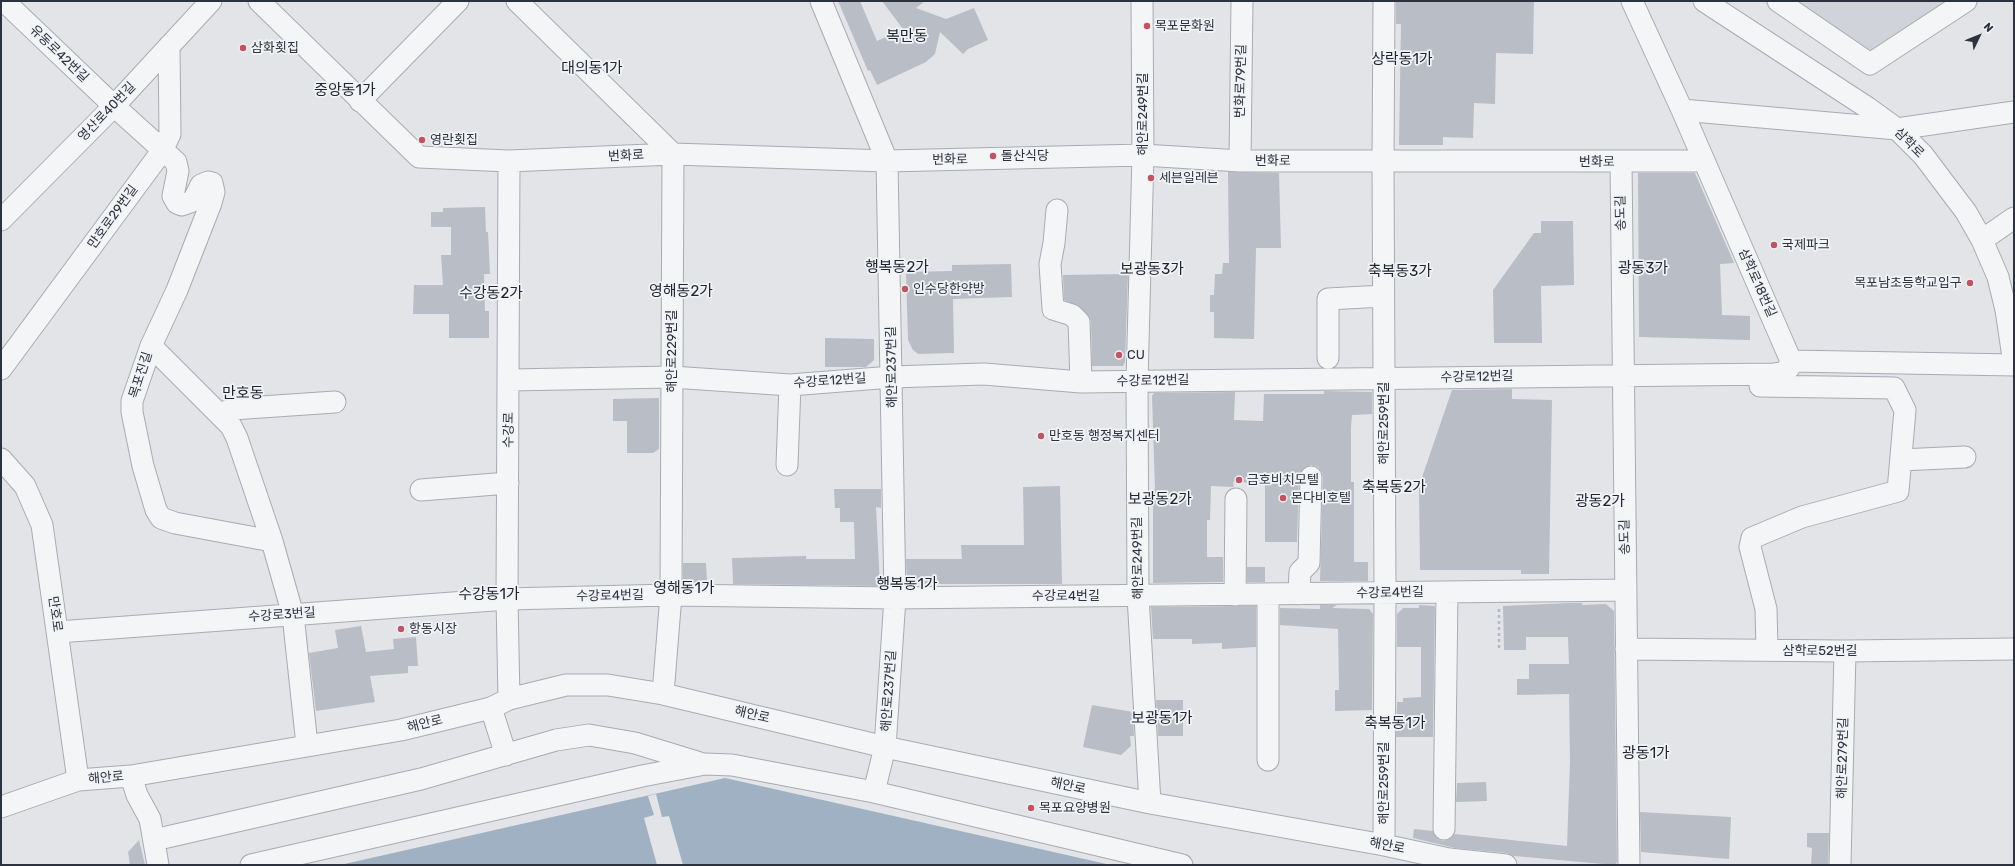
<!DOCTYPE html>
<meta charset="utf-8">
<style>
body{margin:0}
#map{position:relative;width:2015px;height:866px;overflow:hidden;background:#e2e4e8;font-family:Rubik,sans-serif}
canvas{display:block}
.frame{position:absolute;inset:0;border:2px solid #2c323e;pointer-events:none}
.north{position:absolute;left:1959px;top:16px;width:40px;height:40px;-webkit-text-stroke:3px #f1f3f6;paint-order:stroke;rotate:47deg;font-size:11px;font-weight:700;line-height:16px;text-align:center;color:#2c323e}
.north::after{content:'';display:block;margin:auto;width:14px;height:18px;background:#2c323e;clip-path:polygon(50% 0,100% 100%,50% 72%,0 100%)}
</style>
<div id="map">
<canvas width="2015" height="866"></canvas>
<div class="frame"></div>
<div class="north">N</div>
</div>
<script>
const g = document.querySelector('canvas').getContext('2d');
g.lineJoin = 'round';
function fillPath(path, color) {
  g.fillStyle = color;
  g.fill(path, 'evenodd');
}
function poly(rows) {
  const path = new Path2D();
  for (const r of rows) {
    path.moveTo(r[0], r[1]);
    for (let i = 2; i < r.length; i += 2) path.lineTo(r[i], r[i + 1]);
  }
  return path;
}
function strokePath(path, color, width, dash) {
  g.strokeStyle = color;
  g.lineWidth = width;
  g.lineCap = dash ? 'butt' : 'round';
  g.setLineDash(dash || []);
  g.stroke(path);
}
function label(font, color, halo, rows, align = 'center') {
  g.font = font + ' Rubik,"Noto Sans KR",sans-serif';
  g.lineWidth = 3.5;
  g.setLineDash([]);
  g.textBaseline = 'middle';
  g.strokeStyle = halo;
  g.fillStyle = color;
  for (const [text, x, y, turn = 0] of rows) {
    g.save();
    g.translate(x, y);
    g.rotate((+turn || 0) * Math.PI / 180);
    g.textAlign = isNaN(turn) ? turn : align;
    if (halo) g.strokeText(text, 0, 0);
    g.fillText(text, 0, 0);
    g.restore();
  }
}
fillPath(poly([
 [1763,1,1981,1,1871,73]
]), '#d0d3da');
fillPath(poly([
 [725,778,734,780,1111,865,340,865]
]), '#a1b1c4');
fillPath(poly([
 [656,794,662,817,669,816,683,865,657,865,644,818,654,815,648,796]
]), '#e2e4e8');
fillPath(poly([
 [838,1,860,1,877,41,903,29,882,1,925,1,916,8,946,19,974,8,988,40,968,49,963,54,940,32,935,54,926,62,877,85,870,70,868,71],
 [1396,1,1534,1,1533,54,1496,53,1495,104,1474,103,1473,138,1443,137,1443,145,1399,145,1401,24,1396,24],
 [1228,172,1279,173,1281,248,1256,248,1254,339,1214,338,1214,312,1210,312,1210,295,1214,295,1215,274,1222,274,1223,263,1229,263],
 [1638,173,1695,173,1734,263,1720,264,1722,315,1750,316,1750,340,1639,337],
 [485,207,486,232,488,232,490,274,484,274,485,311,489,311,489,338,449,338,449,314,413,314,414,285,443,285,441,255,451,255,451,227,431,227,431,212,443,212,443,208],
 [1541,221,1573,221,1574,285,1541,286,1542,343,1494,343,1493,290,1534,233,1541,233],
 [1011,264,1012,297,953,299,954,353,918,354,913,350,908,340,906,272,952,271,952,265],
 [1128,274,1125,362,1123,366,1092,366,1091,321,1087,314,1080,307,1064,300,1063,275],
 [825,338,874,339,874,360,866,367,825,367],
 [1512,389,1512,399,1552,400,1549,574,1521,574,1521,570,1420,570,1419,486,1452,390],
 [1324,391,1372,392,1372,414,1352,415,1351,427,1351,482,1354,482,1354,562,1368,562,1368,581,1320,581,1323,477,1322,472,1318,467,1311,465,1305,467,1299,476,1297,542,1265,542,1265,483,1233,482,1234,487,1211,486,1210,520,1207,520,1207,557,1223,557,1223,582,1153,583,1153,489,1155,489,1152,396,1154,393,1235,392,1234,420,1263,421,1264,394,1324,394],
 [659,398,659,449,653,453,627,453,627,421,613,421,613,399],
 [1060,486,1062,584,907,584,906,559,962,559,961,545,1024,545,1023,487],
 [834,489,881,489,881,508,876,507,880,586,733,584,732,558,806,556,806,559,855,559,854,522,840,522,840,508,835,508],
 [683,563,706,563,707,583,686,583,683,581],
 [1247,567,1265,567,1265,582,1247,582],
 [1569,603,1582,603,1582,605,1606,604,1614,611,1617,862,1615,865,1514,856,1507,853,1455,848,1413,838,1414,829,1433,831,1438,839,1443,841,1450,839,1455,834,1567,846,1570,762,1569,694,1517,695,1517,679,1529,679,1529,664,1569,664,1568,637,1526,637,1526,650,1504,650,1503,606],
 [1320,605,1337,605,1332,608,1369,609,1373,614,1372,710,1335,711,1335,690,1339,690,1338,629,1280,625,1280,608,1320,609],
 [1419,605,1435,606,1433,737,1396,737,1397,702,1403,702,1403,698,1421,697,1421,647,1397,647,1397,614,1403,608,1419,608],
 [1240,606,1256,606,1256,647,1222,649,1222,643,1192,644,1192,639,1153,639,1151,607],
 [361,626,366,652,394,649,393,639,416,637,418,666,408,666,408,673,370,676,375,702,316,711,309,653,338,648,335,630],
 [1156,700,1183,700,1183,736,1158,736],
 [1092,705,1133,712,1134,736,1130,736,1131,746,1121,755,1083,747],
 [1486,782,1487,801,1456,802,1457,783],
 [1640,812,1731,817,1729,859,1641,852],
 [1807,833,1829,833,1828,865,1811,865,1812,848,1807,847],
 [139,840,145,865,130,865,128,852]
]), '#b9bdc5');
const minor = poly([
 [4,1,114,106,176,162,178,171,173,196,177,203,182,205,193,201,201,185,208,182,212,183,214,192,211,203,177,290,151,346,132,401,132,412,143,466,156,510,161,518,175,523,272,541,293,615,307,745],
 [259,1,419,157,509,161,673,154,887,161,1143,155,1240,161,1704,161],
 [517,1,673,154,671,595,663,694],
 [821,1,887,161,895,598,885,747,874,792],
 [1142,1,1143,155,1137,381,1138,596,1150,803],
 [1632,1,1682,110,1791,361],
 [1704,1,1868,108,1897,129,1923,155,1966,212,1982,240,1998,277,2006,310,2014,364],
 [1778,1,1870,64,1966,1],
 [360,101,458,1],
 [1682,110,1897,129,2014,112],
 [1240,161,1242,1],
 [1621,162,1629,865],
 [1057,210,1054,243,1050,264,1053,309,1072,315,1079,322,1081,382],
 [1,220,114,106,211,1],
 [1982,240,2014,218],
 [151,346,231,426,237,438,272,541],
 [1328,358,1328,299,1383,296],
 [1791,361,2014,365],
 [1,369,162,151,170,134,169,46],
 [510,380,672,377,790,385,892,377,984,374,1081,382,1774,374,1782,373,1789,368,1791,361],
 [1760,386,1894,388,1905,410,1898,491,1802,517,1752,538,1750,547,1766,609,1767,650],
 [220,414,232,409,335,402],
 [1,459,25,486,42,525,78,780],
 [1901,460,1965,457],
 [787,465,790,385],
 [421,490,508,483],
 [1299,594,1300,572,1309,563,1311,477],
 [1235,595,1236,499],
 [58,632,507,599,671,595,895,598,1625,590],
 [1626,649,1845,651,2014,649],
 [509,699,507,599,509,161],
 [491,708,506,755],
 [1268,760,1268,594],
 [131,776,137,795,150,819,158,865],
 [1,807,78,780,131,776,401,730,491,708,509,699,566,685,608,685,663,694,885,747,1150,803,1384,845,1449,859,1506,865],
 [1444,829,1447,592],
 [154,840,421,779,556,740,589,735,635,743,700,763],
 [1384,845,1385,593,1383,162,1384,1],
 [251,865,642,776,705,764,732,765,874,792,1182,865],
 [1840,865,1845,651]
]);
strokePath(minor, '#a8abb2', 23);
strokePath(poly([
 [1499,648,1499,609]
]), '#b8bac0', 2.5, [3, 3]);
strokePath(minor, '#f4f5f7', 21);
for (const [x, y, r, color] of [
 [1147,26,4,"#bf5563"],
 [243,48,4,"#bf5563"],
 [422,140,4,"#bf5563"],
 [993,156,4,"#bf5563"],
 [1151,178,4,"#bf5563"],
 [1774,245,4,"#bf5563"],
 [1970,283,4,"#bf5563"],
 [905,289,4,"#bf5563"],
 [1119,355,4,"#bf5563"],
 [1041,436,4,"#bf5563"],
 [1239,480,4,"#bf5563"],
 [1283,498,4,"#bf5563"],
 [401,629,4,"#bf5563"],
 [1031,808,4,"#bf5563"]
]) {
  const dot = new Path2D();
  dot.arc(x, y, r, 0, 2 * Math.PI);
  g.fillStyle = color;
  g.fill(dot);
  strokePath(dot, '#f1f3f6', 1.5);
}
label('13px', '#2c323e', '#f1f3f6', [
 ["목포문화원",1155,26],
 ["삼화횟집",251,48],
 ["영란횟집",430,140],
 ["돌산식당",1001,156],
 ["세븐일레븐",1159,178],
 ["국제파크",1782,245],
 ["목포남초등학교입구",1962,283,"right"],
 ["인수당한약방",913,289],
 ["CU",1127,355],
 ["만호동 행정복지센터",1049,436],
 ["금호비치모텔",1247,480],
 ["몬다비호텔",1291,498],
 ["항동시장",409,629],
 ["목포요양병원",1039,808]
], 'left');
label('13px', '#2c323e', '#f1f3f6', [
 ["유동로42번길",59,54,44],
 ["번화로79번길",1241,81,-89],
 ["영산로40번길",107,112,-46],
 ["해안로249번길",1143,114,-90],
 ["삼학로",1909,143,45],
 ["번화로",626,156,-3],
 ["번화로",950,160,-1],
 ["번화로",1273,161],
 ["번화로",1597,162],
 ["송도길",1621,213,-91],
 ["만호로29번길",113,217,-54],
 ["삼학로18번길",1757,283,66],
 ["해안로229번길",672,351,-90],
 ["해안로237번길",892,367,-91],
 ["목포진길",141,375,-72],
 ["수강로12번길",1477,377,-1],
 ["수강로12번길",830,381,-4],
 ["수강로12번길",1153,381,-1],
 ["해안로259번길",1384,423,-90],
 ["수강로",509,430,-89],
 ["송도길",1625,537,-91],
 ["해안로249번길",1138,558,-91],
 ["수강로4번길",1390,593,-1],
 ["수강로4번길",610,596,-1],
 ["수강로4번길",1066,596],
 ["만호로",55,614,82],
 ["수강로3번길",282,615,-4],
 ["삼학로52번길",1820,651],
 ["해안로237번길",889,691,-86],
 ["해안로",752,715,13],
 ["해안로",425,724,-14],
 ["해안로279번길",1843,758,-89],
 ["해안로",106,778,-5],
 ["해안로259번길",1384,783,-90],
 ["해안로",1068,786,12],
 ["해안로",1387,846,11]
]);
label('15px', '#1e232f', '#f1f3f6', [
 ["복만동",907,37],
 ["상락동1가",1402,60],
 ["대의동1가",592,69],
 ["중앙동1가",345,91],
 ["행복동2가",897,268],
 ["광동3가",1643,269],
 ["보광동3가",1152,270],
 ["축복동3가",1400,272],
 ["영해동2가",681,292],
 ["수강동2가",491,294],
 ["만호동",243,394],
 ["축복동2가",1394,488],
 ["보광동2가",1160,500],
 ["광동2가",1600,502],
 ["행복동1가",907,585],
 ["영해동1가",684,589],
 ["수강동1가",489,595],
 ["보광동1가",1162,719],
 ["축복동1가",1395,724],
 ["광동1가",1646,754]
]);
</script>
